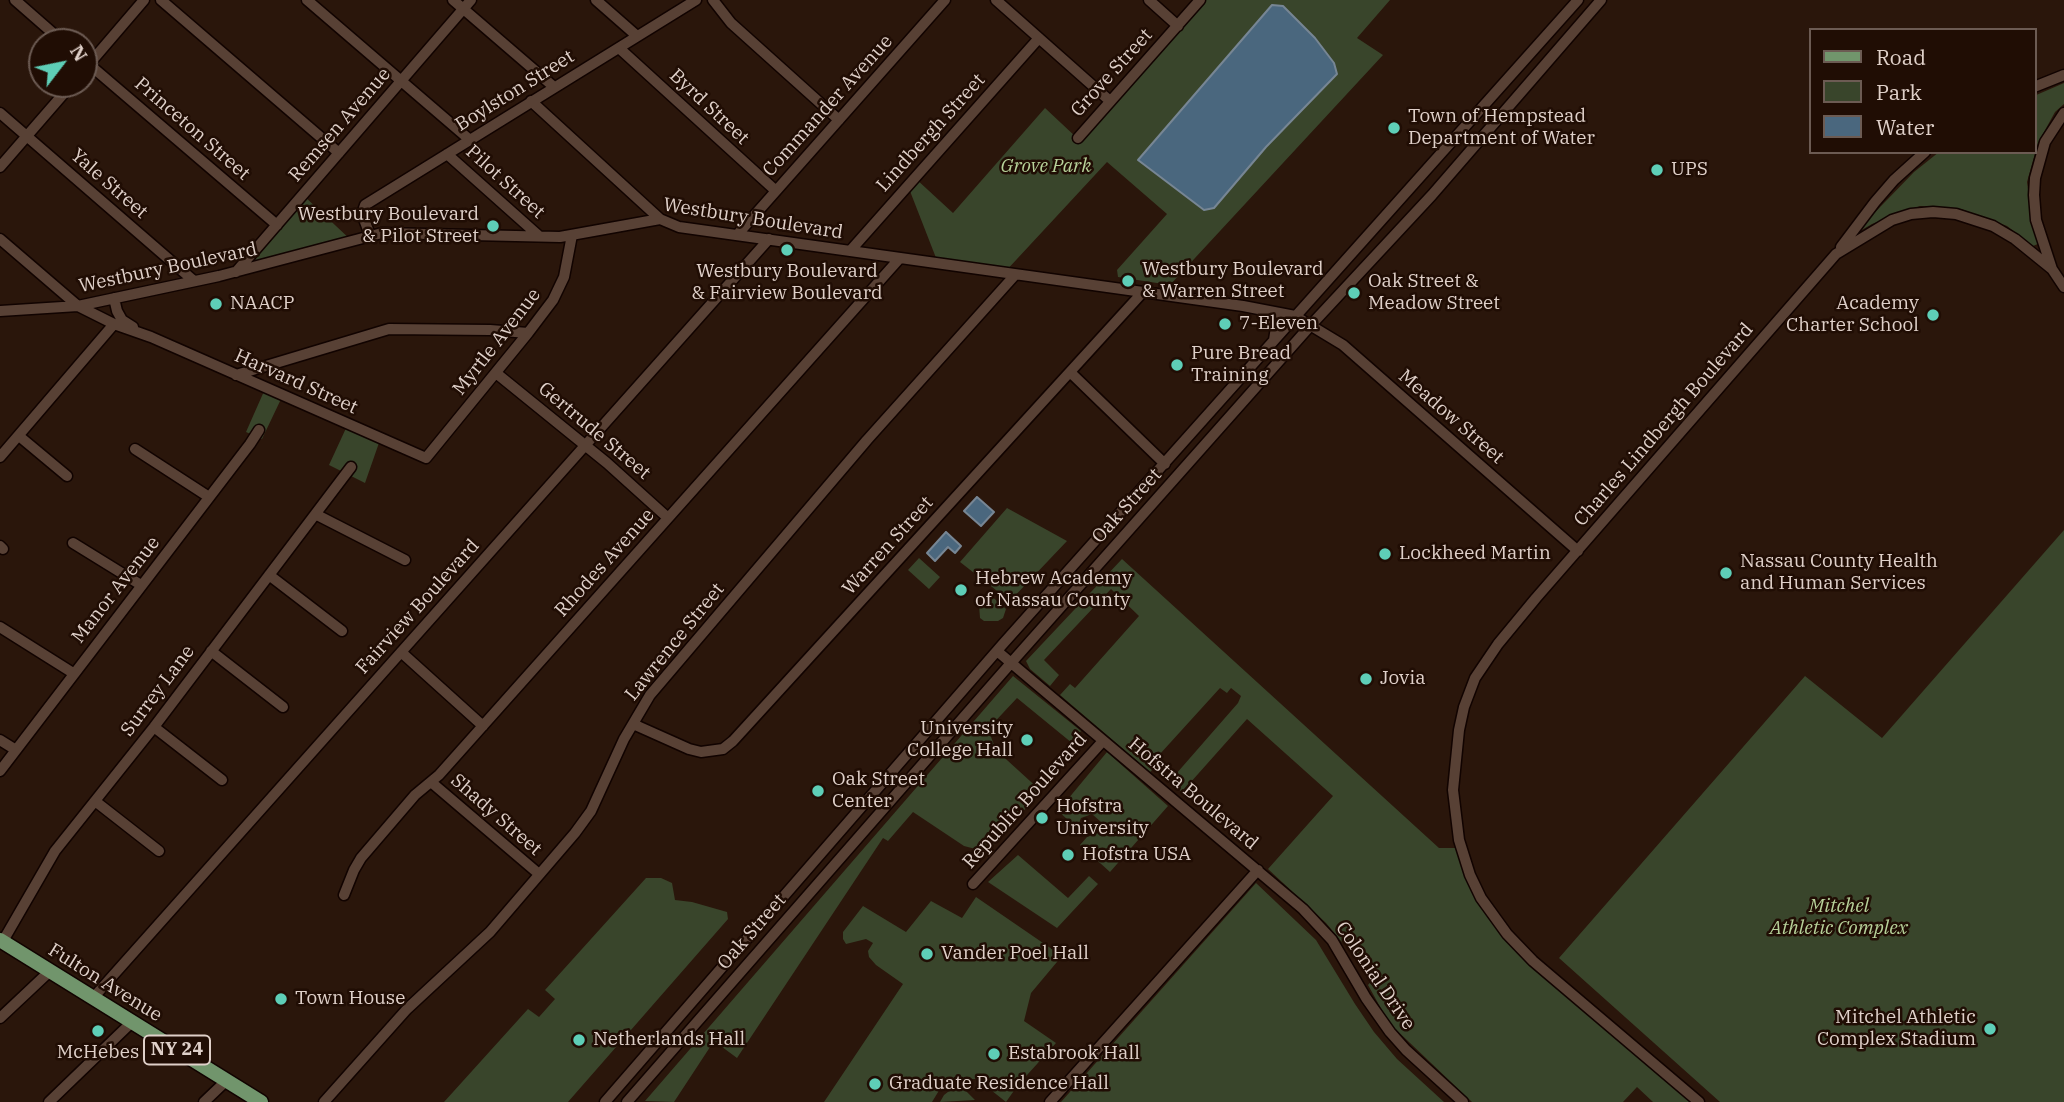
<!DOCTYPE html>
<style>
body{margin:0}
#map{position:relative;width:2064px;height:1102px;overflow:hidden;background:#2a160b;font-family:"IBM Plex Serif",serif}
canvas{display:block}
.legend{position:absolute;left:1809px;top:28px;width:228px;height:126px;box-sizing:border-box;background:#200d04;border:2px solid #6c5b53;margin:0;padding:9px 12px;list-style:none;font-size:21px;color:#dfd0c9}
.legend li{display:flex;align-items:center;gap:14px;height:35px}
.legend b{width:35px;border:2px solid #6c5b53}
.north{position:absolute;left:28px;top:28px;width:70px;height:70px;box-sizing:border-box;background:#200d04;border:2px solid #6c5b53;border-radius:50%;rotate:58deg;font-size:19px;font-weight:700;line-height:28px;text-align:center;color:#dfd0c9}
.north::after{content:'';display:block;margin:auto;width:24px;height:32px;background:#5eceb7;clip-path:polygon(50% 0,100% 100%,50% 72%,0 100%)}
</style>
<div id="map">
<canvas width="2064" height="1102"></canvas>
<ul class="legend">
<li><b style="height:9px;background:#71956c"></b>Road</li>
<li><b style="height:19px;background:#39452b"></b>Park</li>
<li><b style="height:19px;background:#4a677e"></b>Water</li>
</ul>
<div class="north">N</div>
</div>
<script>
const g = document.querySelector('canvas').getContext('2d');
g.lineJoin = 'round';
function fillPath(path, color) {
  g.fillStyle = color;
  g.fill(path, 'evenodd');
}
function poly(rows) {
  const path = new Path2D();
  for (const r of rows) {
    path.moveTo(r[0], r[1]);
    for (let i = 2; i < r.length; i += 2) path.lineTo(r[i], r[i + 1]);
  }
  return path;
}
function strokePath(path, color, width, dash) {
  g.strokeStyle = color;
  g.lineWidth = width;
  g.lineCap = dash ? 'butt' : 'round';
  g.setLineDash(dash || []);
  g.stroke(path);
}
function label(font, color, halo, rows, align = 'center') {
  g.font = font + ' "IBM Plex Serif",serif';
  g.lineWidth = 5;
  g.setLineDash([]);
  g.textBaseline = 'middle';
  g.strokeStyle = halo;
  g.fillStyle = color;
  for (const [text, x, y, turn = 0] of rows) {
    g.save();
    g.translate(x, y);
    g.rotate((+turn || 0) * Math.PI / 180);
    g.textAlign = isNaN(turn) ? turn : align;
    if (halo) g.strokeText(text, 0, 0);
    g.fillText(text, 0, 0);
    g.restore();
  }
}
fillPath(poly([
 [1200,0,1390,0,1357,38,1383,55,1170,285,1118,277,1117,270,1167,214,1107,162,1004,273,938,263,908,186,915,178,953,213,1045,108,1077,138],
 [2064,83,2064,104,2055,112,2038,143,2027,182,2033,226,2040,243,2033,246,2007,226,1961,209,1920,206,1872,224,1853,235,1914,172,1939,152,2034,152,2034,96],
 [303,195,352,241,236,272],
 [265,389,282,397,262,439,246,432],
 [347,426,380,440,365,483,329,465],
 [1007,508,1067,541,1010,601,960,562],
 [2064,530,2064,1102,1720,1102,1559,958,1805,676,1882,738],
 [919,558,940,577,929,589,908,570],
 [1122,559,1439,848,1462,848,1470,875,1507,934,1699,1102,1653,1102,1637,1087,1623,1102,1472,1102,1389,1023,1368,985,1377,974,1340,940,1326,923,1268,869,1333,796,1247,719,1182,792,1169,782,1238,703,1241,696,1231,688,1227,693,1220,688,1160,754,1163,759,1150,772,1060,695,1070,684,1075,688,1139,616,1111,589,1044,660,1059,675,1050,686,1030,669,1026,661],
 [988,593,1006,609,1003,618,998,621,984,621,980,618,979,605],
 [1013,676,1081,731,1072,743,1017,698,988,729,996,750,1041,791,987,852,964,846,913,812,888,841,883,838,737,1058,714,1041,674,1102,645,1101],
 [1107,752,1168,806,1110,872,1080,845,1087,837,1098,833,1101,822,1092,814,1081,818,1077,828,1058,811],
 [1018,855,1068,898,1089,876,1098,884,1057,928,988,882],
 [646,878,661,878,672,883,675,900,692,902,727,912,728,919,568,1102,444,1102,528,1009,539,1017,555,999,545,990],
 [1256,883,1316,940,1355,1004,1374,1032,1397,1059,1444,1102,1061,1102],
 [976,897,1062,956,1031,993,1024,1021,1056,1043,1018,1085,1006,1102,977,1079,954,1079,943,1084,932,1102,824,1102,903,984,876,965,869,957,868,951,873,943,866,939,846,944,843,939,843,932,863,906,906,932,931,901,962,918],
 [953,1088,964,1089,975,1100,940,1102,944,1095]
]), '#39452b');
const water = poly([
 [1272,5,1283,6,1315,38,1334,63,1337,74,1266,147,1214,208,1204,210,1138,160,1272,5],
 [977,497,994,512,981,526,964,511,977,497],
 [946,532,961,546,955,553,948,547,935,561,927,553,946,532]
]);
fillPath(water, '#4a677e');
strokePath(water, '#778694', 2);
const minor = poly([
 [15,0,63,42],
 [161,0,339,153],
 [307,0,470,140],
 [453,0,554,87],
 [596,0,637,36],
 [713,0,731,23,839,120],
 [996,0,1110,101],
 [1149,0,1178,26],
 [619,48,776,191],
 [84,60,277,225],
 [84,70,144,0],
 [2034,87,2064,75],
 [531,101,660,219],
 [0,113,194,281],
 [1078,138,1200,0],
 [447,154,539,236],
 [0,167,72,84],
 [370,235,362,214,365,205,696,0],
 [737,235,945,0],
 [0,239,78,306,114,324,151,337,426,458,528,333,553,300,564,277,572,235],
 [1841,247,1875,202,1894,180,1925,152],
 [850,251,1039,38],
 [2052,269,2036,220,2034,195,2035,178,2045,142,2064,113],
 [236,272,471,0],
 [114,298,117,311,122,320,133,327],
 [1262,310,1276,327,1274,340],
 [0,311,78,306,219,276,382,233,560,237,660,219,679,227,1243,306,1295,316,1343,345,1578,551],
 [496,373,607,463,668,518],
 [1071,373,1165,464],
 [236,375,389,329,490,330,528,333],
 [19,436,67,476],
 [135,449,209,497],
 [0,457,114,324],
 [317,515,405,560],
 [73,543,141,585],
 [0,546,3,549],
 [269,575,342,631],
 [0,627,73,673],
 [211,651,283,707],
 [997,651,1303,909,1332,940,1366,998,1390,1032,1406,1050,1463,1102],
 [401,652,483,726],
 [633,724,689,749,701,752,723,749,733,741,1142,293],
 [154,727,222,780],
 [0,740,16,750],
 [0,771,250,444,259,430],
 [431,782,539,874],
 [95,801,159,851],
 [973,884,1103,741],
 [344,895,354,870,361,858,415,795,439,775,900,258],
 [3,941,55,851,154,727,351,467],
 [93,998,769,239],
 [0,1018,50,971],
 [49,1102,132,1022],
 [204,1102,226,1081],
 [324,1102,407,1009,490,932,575,833,591,811,624,739,650,695,867,440,1015,275],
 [605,1102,1002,645,1578,0],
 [627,1102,1011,663,1311,325,1432,195,1601,0],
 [1050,1102,1258,870],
 [1699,1102,1533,961,1507,934,1481,898,1470,875,1459,840,1453,790,1459,730,1464,707,1475,678,1498,644,1536,598,1836,254,1892,220,1911,214,1933,212,1956,214,1993,226,2015,239,2052,269,2064,287]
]);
const major = poly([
 [0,940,261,1102]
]);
strokePath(minor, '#110300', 13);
strokePath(major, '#110300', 17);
strokePath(minor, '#584135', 10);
strokePath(major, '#71956c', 14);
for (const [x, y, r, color] of [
 [1394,128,7,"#5eceb7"],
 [1657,170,7,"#5eceb7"],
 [493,226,7,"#5eceb7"],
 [787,250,7,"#5eceb7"],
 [1128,281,7,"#5eceb7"],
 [1354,293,7,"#5eceb7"],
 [216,304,7,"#5eceb7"],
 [1933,315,7,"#5eceb7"],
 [1225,324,7,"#5eceb7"],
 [1177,365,7,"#5eceb7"],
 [1385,554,7,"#5eceb7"],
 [1726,573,7,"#5eceb7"],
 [961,590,7,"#5eceb7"],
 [1366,679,7,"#5eceb7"],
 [1027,740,7,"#5eceb7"],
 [818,791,7,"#5eceb7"],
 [1042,818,7,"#5eceb7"],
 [1068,855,7,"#5eceb7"],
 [927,954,7,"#5eceb7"],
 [281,999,7,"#5eceb7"],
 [1990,1029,7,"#5eceb7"],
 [98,1031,7,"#5eceb7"],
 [579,1040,7,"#5eceb7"],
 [994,1054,7,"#5eceb7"],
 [875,1084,7,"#5eceb7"]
]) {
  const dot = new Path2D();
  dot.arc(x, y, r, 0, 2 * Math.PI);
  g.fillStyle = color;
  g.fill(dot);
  strokePath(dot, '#200d04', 2.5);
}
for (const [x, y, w] of [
 [177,1050,66]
]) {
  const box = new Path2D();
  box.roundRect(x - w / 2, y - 14.5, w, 29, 5);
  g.fillStyle = '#200d04';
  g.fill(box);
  strokePath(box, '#dfd0c9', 2);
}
label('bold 18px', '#dfd0c9', null, [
 ["NY 24",177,1050]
]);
label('19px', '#dfd0c9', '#200d04', [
 ["Grove Street",1112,73,-48],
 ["Boylston Street",515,91,-32],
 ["Commander Avenue",828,106,-48],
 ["Byrd Street",709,107,43],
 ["Remsen Avenue",340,125,-49],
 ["Princeton Street",192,129,41],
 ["Lindbergh Street",931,133,-48],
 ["Pilot Street",505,182,42],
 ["Yale Street",109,184,41],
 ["Westbury Boulevard",753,219,9],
 ["Westbury Boulevard",168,268,-12],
 ["Myrtle Avenue",497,342,-52],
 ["Harvard Street",296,382,24],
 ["Meadow Street",1451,417,41],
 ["Charles Lindbergh Boulevard",1664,425,-49],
 ["Gertrude Street",594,431,40],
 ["Oak Street",1127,506,-48],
 ["Warren Street",888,546,-48],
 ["Rhodes Avenue",605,563,-48],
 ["Manor Avenue",116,590,-52],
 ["Fairview Boulevard",418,607,-48],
 ["Lawrence Street",675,642,-51],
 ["Surrey Lane",158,691,-53],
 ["Hofstra Boulevard",1193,794,40],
 ["Republic Boulevard",1025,801,-48],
 ["Shady Street",496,815,41],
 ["Oak Street",752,932,-49],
 ["Colonial Drive",1375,976,56],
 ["Fulton Avenue",105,983,32]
]);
label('19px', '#dfd0c9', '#200d04', [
 ["Town of Hempstead",1408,117],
 ["Department of Water",1408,139],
 ["UPS",1671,170],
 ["Westbury Boulevard",479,215,"right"],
 ["& Pilot Street",479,237,"right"],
 ["Westbury Boulevard",1142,270],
 ["& Warren Street",1142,292],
 ["Westbury Boulevard",787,272,"center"],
 ["& Fairview Boulevard",787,294,"center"],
 ["Oak Street &",1368,282],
 ["Meadow Street",1368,304],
 ["NAACP",230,304],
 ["Academy",1919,304,"right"],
 ["Charter School",1919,326,"right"],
 ["7-Eleven",1239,324],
 ["Pure Bread",1191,354],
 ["Training",1191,376],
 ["Lockheed Martin",1399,554],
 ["Nassau County Health",1740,562],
 ["and Human Services",1740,584],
 ["Hebrew Academy",975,579],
 ["of Nassau County",975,601],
 ["Jovia",1380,679],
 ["University",1013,729,"right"],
 ["College Hall",1013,751,"right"],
 ["Oak Street",832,780],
 ["Center",832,802],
 ["Hofstra",1056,807],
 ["University",1056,829],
 ["Hofstra USA",1082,855],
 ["Vander Poel Hall",941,954],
 ["Town House",295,999],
 ["Mitchel Athletic",1976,1018,"right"],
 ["Complex Stadium",1976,1040,"right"],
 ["Netherlands Hall",593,1040],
 ["McHebes",98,1053,"center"],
 ["Estabrook Hall",1008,1054],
 ["Graduate Residence Hall",889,1084]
], 'left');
label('italic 19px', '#b7d29a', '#200d04', [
 ["Grove Park",1046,167],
 ["Mitchel",1839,907],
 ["Athletic Complex",1839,929]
]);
</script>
